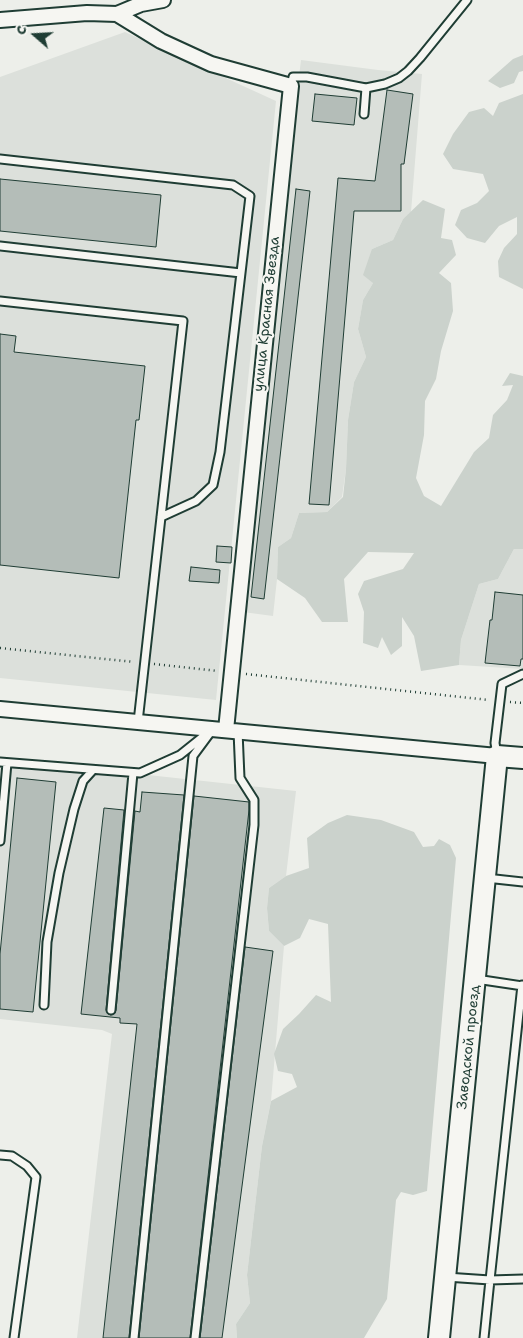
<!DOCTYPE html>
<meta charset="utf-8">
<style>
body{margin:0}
#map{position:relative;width:523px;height:1338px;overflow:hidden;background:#edefea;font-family:"Shantell Sans",sans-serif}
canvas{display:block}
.north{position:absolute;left:10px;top:10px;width:50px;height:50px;-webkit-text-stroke:4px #f6f6f2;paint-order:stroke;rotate:289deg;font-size:14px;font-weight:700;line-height:20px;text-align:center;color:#1f3d34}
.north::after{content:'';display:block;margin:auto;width:18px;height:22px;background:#1f3d34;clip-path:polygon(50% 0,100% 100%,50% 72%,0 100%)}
</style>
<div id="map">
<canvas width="523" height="1338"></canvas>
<div class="north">С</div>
</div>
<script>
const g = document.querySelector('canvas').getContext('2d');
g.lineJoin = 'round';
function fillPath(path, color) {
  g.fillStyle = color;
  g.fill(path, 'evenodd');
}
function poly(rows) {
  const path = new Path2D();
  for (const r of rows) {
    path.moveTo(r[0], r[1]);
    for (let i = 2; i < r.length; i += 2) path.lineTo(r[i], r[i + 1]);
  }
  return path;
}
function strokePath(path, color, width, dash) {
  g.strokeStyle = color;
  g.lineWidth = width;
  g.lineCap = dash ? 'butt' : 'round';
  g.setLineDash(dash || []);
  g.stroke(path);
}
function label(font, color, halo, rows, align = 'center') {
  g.font = font + ' "Shantell Sans",sans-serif';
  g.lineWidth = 4.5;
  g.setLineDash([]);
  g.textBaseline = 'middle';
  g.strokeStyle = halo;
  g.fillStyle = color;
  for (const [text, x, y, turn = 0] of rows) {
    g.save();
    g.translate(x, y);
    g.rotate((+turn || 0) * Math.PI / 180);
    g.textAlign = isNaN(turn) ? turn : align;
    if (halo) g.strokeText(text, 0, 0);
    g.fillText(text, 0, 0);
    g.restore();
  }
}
fillPath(poly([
 [125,32,276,101,216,700,0,678,0,77],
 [301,60,378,70,422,74,411,212,403,219,393,240,372,249,373,283,363,300,358,329,366,357,354,382,348,420,346,469,342,497,327,512,299,513,291,538,278,547,277,579,273,616,243,612,289,159],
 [514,549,523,549,523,669,459,665,461,640,479,584,498,579],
 [0,759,296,791,286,876,269,888,267,908,269,931,284,946,271,1101,262,1146,247,1275,250,1303,236,1324,237,1338,77,1338,112,1034,102,1030,0,1019]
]), '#dce0db');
fillPath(poly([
 [523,55,523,71,519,72,514,83,500,88,488,81,513,59],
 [523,94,523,289,499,277,498,261,504,248,517,234,517,217,499,226,485,243,467,238,455,225,461,210,477,203,489,191,483,174,453,169,443,154,453,134,469,112,484,108,493,116,499,103],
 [423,200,445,209,441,238,452,240,456,255,439,273,451,283,453,311,441,351,436,379,425,401,424,435,416,478,424,496,441,506,474,452,489,438,493,415,507,400,513,385,502,386,510,373,523,376,523,549,514,549,498,579,479,584,461,640,459,665,421,671,414,636,402,617,402,646,391,655,382,637,378,648,363,643,364,612,358,594,364,581,403,569,414,553,368,552,344,579,348,622,322,622,305,598,277,579,278,547,291,538,299,513,327,512,343,497,346,469,348,420,354,382,366,357,358,329,363,300,373,283,363,275,372,249,393,240,403,219],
 [347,815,381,820,414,832,423,847,434,846,439,839,450,845,456,858,427,1191,413,1195,401,1192,396,1200,387,1299,364,1338,237,1338,236,1324,250,1303,247,1275,262,1146,271,1101,297,1087,292,1074,278,1071,274,1054,283,1029,299,1014,316,995,331,1002,328,924,309,919,300,938,284,946,269,931,267,908,269,888,286,876,309,868,307,838,328,823]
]), '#cbd2cc');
const building = poly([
 [387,90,413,94,404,164,401,164,401,211,354,211,329,505,309,504,338,178,375,181,387,90],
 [315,94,357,98,354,125,312,121,315,94],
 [0,179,161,195,156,247,0,231,0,179],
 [296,189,310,191,264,599,251,597,296,189],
 [0,334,16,336,14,352,145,366,139,420,136,420,119,578,0,565,0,334],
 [217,546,232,547,231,563,216,562,217,546],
 [191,567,220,570,219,583,189,581,191,567],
 [495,592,523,595,523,659,521,659,520,666,485,663,490,620,492,620,495,592],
 [17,778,56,782,33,1012,0,1009,0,954,17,778],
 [142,792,184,795,129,1338,103,1338,137,1024,120,1023,120,1018,81,1014,104,808,124,810,106,1010,108,1014,111,1015,115,1013,116,1010,135,811,140,812,142,792],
 [194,796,249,802,249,810,190,1338,139,1338,194,796],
 [245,947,273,951,222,1338,200,1338,245,947]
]);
fillPath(building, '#b4bdb8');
strokePath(building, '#1f3d34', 1);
const lane = poly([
 [291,86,293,77,307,77,366,88,364,114],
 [366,88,385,84,399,78,408,71,420,58,467,0],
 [0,159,233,185,250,196,220,452,213,485,196,501,161,517],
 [0,246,241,273],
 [0,301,183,321,138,722],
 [497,755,495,743,502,684,523,674],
 [0,762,140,773,180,755,205,735],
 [0,841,7,763],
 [486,878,523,882],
 [476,979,523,986],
 [522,985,490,1280,523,1279],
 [44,1005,47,942,59,873,74,809,83,781,93,770],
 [111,1010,133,773],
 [0,1155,12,1156,27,1166,36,1177,14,1338],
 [446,1277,490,1280,484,1338],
 [134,1338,193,756,213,729],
 [195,1338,254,825,254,800,240,778,238,731]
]);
const street = poly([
 [117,14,141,4,163,0],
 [0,20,87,13,117,14,161,41,211,64,291,86,226,730],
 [0,709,497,756]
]);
const secondary = poly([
 [439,1338,497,756,523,758]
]);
strokePath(lane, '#1f3d34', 11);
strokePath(street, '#1f3d34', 18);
strokePath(secondary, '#1f3d34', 24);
strokePath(poly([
 [0,648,134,662],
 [154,664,218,671],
 [246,674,489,700],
 [510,702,523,703]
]), '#1f3d34', 2.5, [1, 4]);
strokePath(lane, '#f6f6f2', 7);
strokePath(street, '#f6f6f2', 14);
strokePath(secondary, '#f6f6f2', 20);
label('14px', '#1f3d34', '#f6f6f2', [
 ["улица Красная Звезда",267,314,-84],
 ["Заводской проезд",469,1047,-84]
]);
</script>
